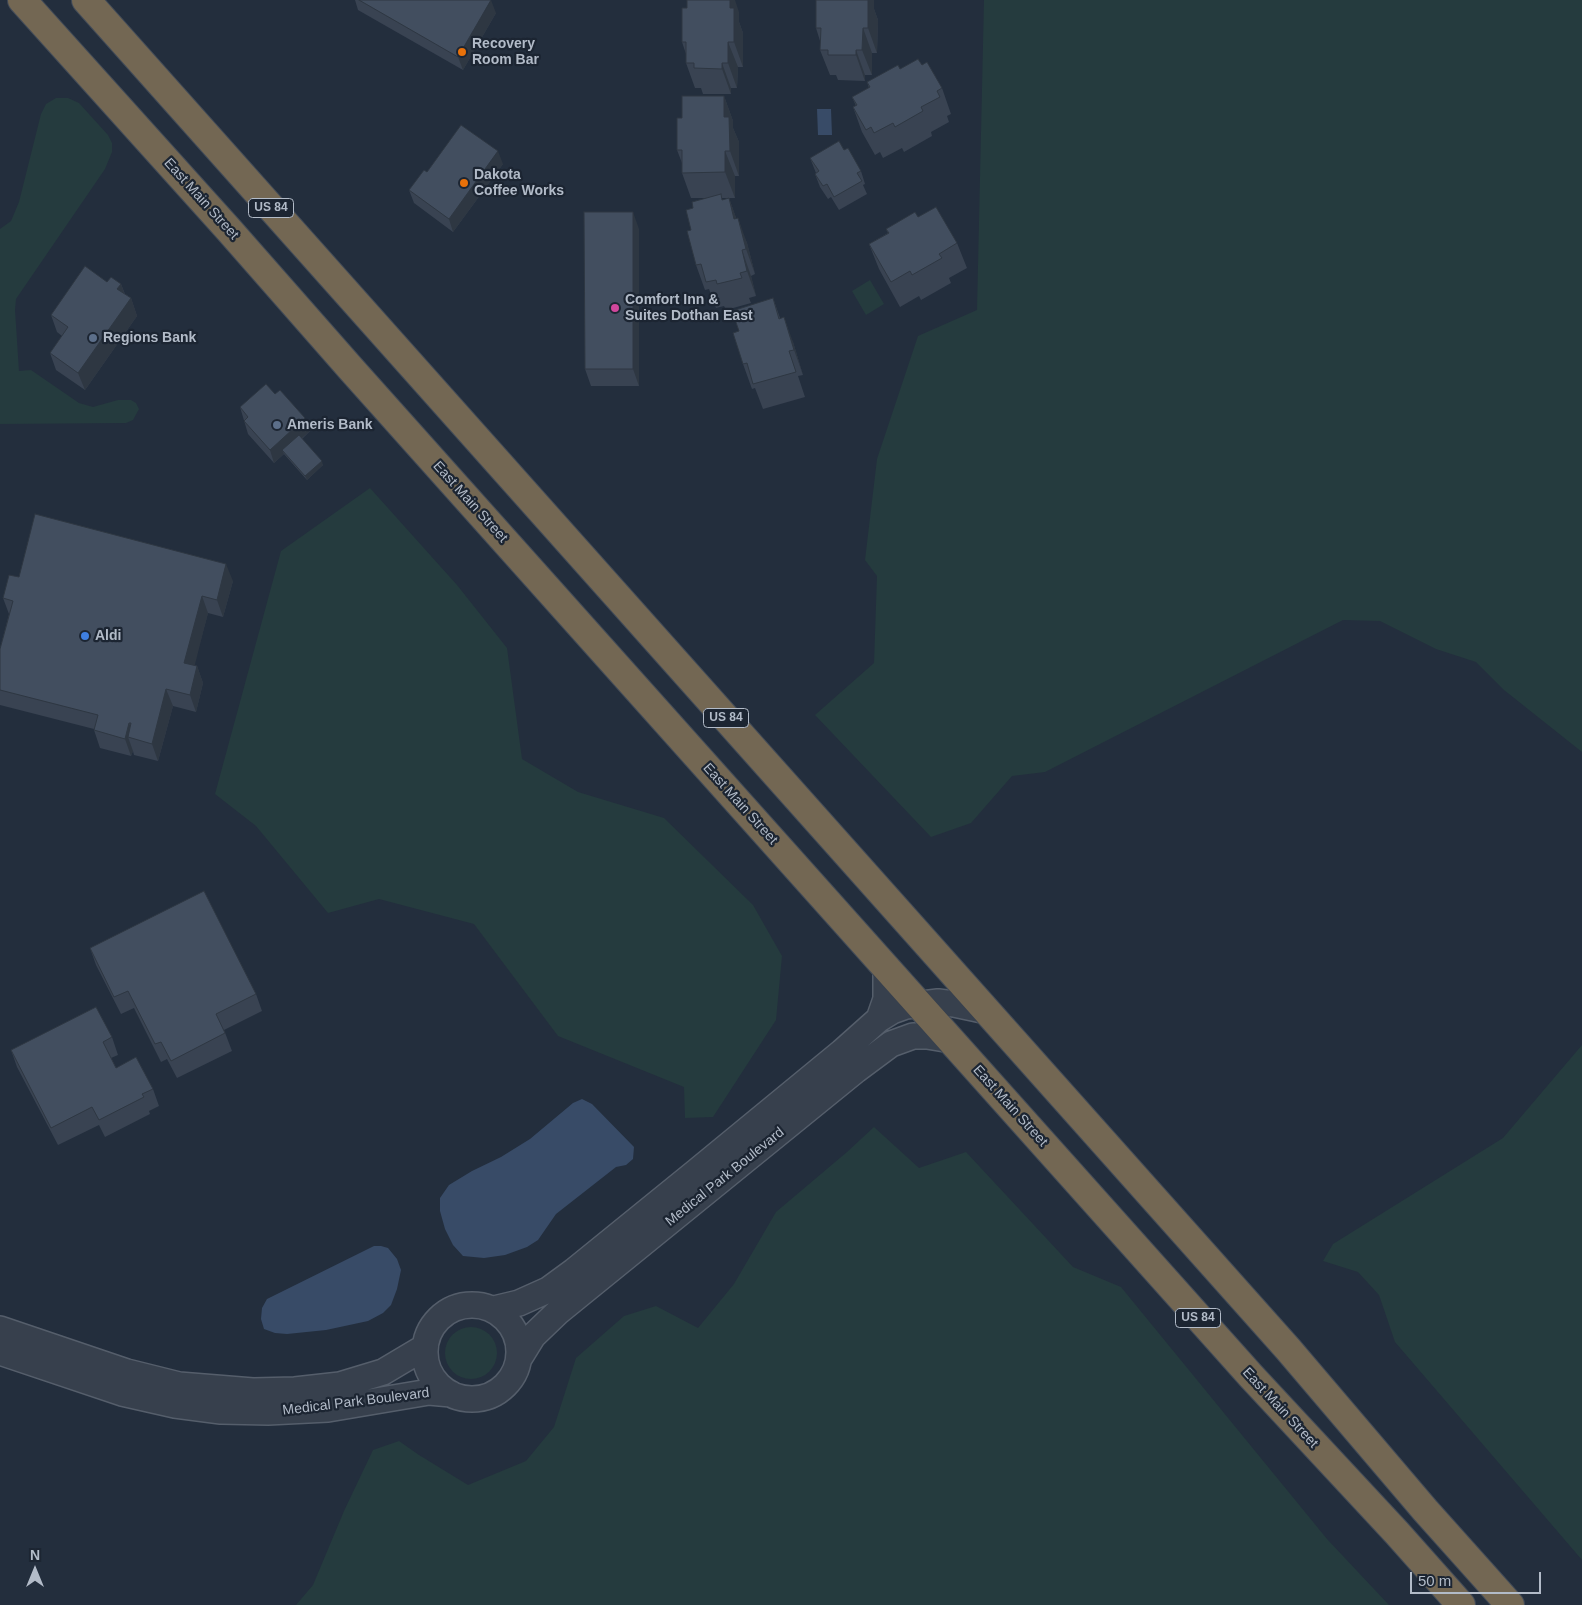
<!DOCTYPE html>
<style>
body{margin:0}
#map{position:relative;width:1582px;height:1605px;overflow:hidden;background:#232e3d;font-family:Helvetica,sans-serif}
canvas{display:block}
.north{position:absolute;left:10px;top:1545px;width:50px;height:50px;-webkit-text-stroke:4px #1c2532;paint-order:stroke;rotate:0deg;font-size:14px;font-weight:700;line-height:20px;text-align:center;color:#b2bbc8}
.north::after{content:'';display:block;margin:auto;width:18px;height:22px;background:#b2bbc8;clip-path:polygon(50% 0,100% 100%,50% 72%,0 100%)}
.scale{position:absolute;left:1410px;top:1572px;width:131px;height:22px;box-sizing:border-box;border:2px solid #b2bbc8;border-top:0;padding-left:6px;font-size:15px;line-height:18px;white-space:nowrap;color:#b2bbc8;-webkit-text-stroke:4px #1c2532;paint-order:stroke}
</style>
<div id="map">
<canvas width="1582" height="1605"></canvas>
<div class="north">N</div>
<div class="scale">50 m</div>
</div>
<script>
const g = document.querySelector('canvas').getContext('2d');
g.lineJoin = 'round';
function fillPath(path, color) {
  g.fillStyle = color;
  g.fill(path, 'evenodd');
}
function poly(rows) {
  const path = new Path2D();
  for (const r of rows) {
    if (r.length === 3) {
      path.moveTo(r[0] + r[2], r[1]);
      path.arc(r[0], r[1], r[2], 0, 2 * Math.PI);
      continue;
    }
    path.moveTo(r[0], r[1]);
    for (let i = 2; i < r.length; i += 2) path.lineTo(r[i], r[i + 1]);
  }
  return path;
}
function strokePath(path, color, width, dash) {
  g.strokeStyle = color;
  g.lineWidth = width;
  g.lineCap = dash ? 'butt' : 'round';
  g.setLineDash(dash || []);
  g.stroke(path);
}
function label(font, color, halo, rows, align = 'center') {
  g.font = font + ' Helvetica,sans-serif';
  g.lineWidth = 4.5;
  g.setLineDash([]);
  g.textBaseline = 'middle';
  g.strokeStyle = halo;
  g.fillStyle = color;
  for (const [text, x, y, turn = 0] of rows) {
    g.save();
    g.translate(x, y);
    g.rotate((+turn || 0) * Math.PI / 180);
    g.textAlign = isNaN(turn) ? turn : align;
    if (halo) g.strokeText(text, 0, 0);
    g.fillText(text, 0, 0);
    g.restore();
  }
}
fillPath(poly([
 [984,0,1582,0,1582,752,1504,690,1476,662,1436,649,1380,621,1343,620,1045,772,1012,776,971,823,931,837,815,715,874,663,877,576,865,560,877,459,918,336,977,310],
 [56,98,68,98,79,103,108,135,112,143,112,152,105,169,16,299,15,310,19,371,31,370,79,403,93,407,118,400,131,400,136,403,139,409,133,420,126,423,0,424,0,229,11,221,19,202,41,114,46,104],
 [870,280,884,304,866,315,852,291],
 [370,488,457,585,507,648,522,759,578,792,664,818,753,905,782,956,776,1020,713,1117,685,1118,684,1087,558,1036,474,924,379,899,328,913,256,826,215,794,281,551],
 [1582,1045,1582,1560,1395,1342,1379,1295,1358,1272,1323,1261,1333,1244,1503,1138],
 [874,1127,919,1168,966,1152,1073,1267,1121,1287,1327,1539,1389,1605,296,1605,313,1585,344,1511,373,1450,399,1441,419,1455,468,1485,526,1461,554,1427,576,1358,624,1316,656,1306,698,1328,734,1284,776,1212,847,1152],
 [471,1353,26]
]), '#253b3e');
fillPath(poly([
 [817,109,831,109,832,135,818,135],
 [582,1099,592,1104,634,1147,633,1159,626,1165,616,1167,556,1214,538,1240,527,1247,505,1255,484,1258,463,1256,453,1245,445,1229,440,1211,440,1198,449,1185,472,1171,501,1157,530,1139,573,1103],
 [374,1246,381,1246,388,1248,397,1259,401,1270,397,1289,391,1305,383,1313,368,1321,326,1330,287,1334,275,1333,264,1329,261,1319,262,1308,267,1299]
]), '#384b67');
const minor = poly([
 [879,1019,886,999,886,967],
 [472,1352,47],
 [494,1309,519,1303,548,1290,574,1271,696,1172,842,1052,879,1019,892,1011,906,1006,938,1002,954,1004,987,1011],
 [0,1329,127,1372,179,1385,253,1391,295,1390,340,1385,383,1372,425,1347],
 [0,1352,122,1393,175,1405,221,1411,268,1412,328,1409,429,1392,451,1394],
 [520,1357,533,1336,558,1312,856,1070,891,1044,913,1036,927,1036,951,1040]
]);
const highway = poly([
 [22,0,229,230,352,370,1251,1376,1397,1533,1461,1605],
 [86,0,1288,1349,1425,1510,1510,1605]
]);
strokePath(minor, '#555e6b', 28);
strokePath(highway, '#424b58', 30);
strokePath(minor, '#37404d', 25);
strokePath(highway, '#736753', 28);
fillPath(poly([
 [355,0,359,0,496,13,463,70,358,10],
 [687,8,739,12,739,22,743,33,743,67,738,67,737,88,731,88,731,94,703,94,701,88,695,88,686,63,686,54,682,42],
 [874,9,878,20,877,53,872,53,872,75,865,75,865,81,838,80,836,75,830,75,820,50,820,41,816,28],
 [922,65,942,88,951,114,947,116,949,122,931,132,932,136,904,152,902,148,883,158,880,152,875,155,862,132,853,107,856,106,852,97,869,88,867,82,900,69],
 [724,96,733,121,733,128,739,142,739,176,735,176,735,198,722,198,722,200,729,198,736,218,747,243,755,274,751,276,756,296,749,298,751,303,726,310,724,306,716,308,709,289,705,290,696,265,691,230,693,208,707,198,691,198,682,173,682,163,677,150,682,118],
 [844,150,861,171,865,184,863,185,867,194,839,210,831,197,828,199,820,187,815,174,816,173,810,158],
 [503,164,453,232,414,203,409,190,427,172],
 [918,217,957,243,967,268,949,278,951,283,921,300,919,296,900,307,879,269,869,244,888,233,886,229],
 [639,229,639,386,591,386,585,369],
 [107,282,121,284,125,294,131,298,137,316,85,390,56,370,50,353,62,336,57,332,51,315],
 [773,298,780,318,793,342,803,375,798,376,805,397,763,409,755,388,752,389,743,364,739,331],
 [240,407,310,431,302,439,323,465,307,480,284,454,274,463,248,434],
 [19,577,233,581,223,617,208,613,194,665,197,666,203,683,196,712,173,706,158,761,134,755,133,751,131,756,100,748,94,730,94,729,0,705,0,649,9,614,3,598],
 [90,948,256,994,262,1011,224,1030,232,1051,177,1078,167,1059,161,1062,134,1008,121,1014,96,965],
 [112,1037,118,1055,111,1058,116,1068,153,1089,159,1106,149,1111,150,1114,105,1137,99,1125,58,1145,17,1067,11,1050]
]), '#394352');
fillPath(poly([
 [491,0,496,13,463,70,458,57],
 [727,0,735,0,739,12,739,22,743,33,743,67,734,42],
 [866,0,874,0,874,9,878,20,877,53,868,28],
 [863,28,872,53,872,75,862,50],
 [728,42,738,67,737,88,728,63],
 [856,50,865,75,865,81,856,55],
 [722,63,731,88,731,94,722,69],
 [724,96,733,121,733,128,739,142,739,176,730,151,724,117],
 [498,151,503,164,453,232,449,219],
 [725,151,735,176,735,198,725,172],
 [729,198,738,223,734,219],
 [633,212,639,229,639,386,633,369],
 [738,218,747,243,755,274,746,249],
 [742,250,751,276,756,296,747,271],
 [121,284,127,301,117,289],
 [131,298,137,316,85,390,78,373],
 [784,317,793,342,803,375,794,350],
 [305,418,310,431,285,453,282,450,284,454,274,463,270,450],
 [322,461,323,465,307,480,305,476],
 [226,564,233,581,223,617,217,600],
 [202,596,208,613,191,680,184,663],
 [197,666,203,683,196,712,190,695],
 [166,689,173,706,158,761,152,744],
 [129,723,135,739,128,737,133,751,131,756,125,739]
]), '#2e3742');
const building = poly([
 [359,0,491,0,458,57,359,0],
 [687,0,730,0,730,8,734,8,734,42,728,42,728,63,722,63,722,69,694,68,694,63,686,63,686,42,682,42,682,8,687,8,687,0],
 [816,0,868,0,868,28,863,28,862,50,856,50,856,55,828,55,828,50,820,50,821,28,816,28,816,0],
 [918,59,922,65,927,62,942,88,937,91,940,97,921,107,923,111,895,127,893,123,874,133,871,127,866,130,853,107,857,105,852,97,870,87,867,82,898,65,900,69,918,59],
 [682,96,724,96,724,117,729,117,730,151,725,151,725,172,682,173,682,150,677,150,677,118,682,118,682,96],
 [461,125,498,151,449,219,409,190,424,170,427,172,461,125],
 [839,141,844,150,848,148,861,171,857,173,862,181,834,197,827,184,823,186,815,174,819,171,810,158,839,141],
 [721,194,722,200,729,198,734,219,738,218,746,249,742,250,747,271,740,273,742,278,717,284,716,280,706,282,701,264,696,265,687,231,691,230,686,210,693,208,692,202,721,194],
 [936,207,957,243,939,254,942,258,912,275,910,271,891,282,869,244,889,233,886,229,915,212,918,217,936,207],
 [584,212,633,212,633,369,585,369,584,212],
 [85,266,107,282,111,277,121,284,117,289,131,298,78,373,50,353,68,327,51,315,85,266],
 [773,298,779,319,784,317,794,350,789,351,796,372,753,384,747,363,743,364,733,333,739,331,732,311,773,298],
 [266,384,275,394,280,390,305,418,270,450,244,421,248,417,240,407,266,384],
 [299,435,322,461,305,476,282,450,299,435],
 [35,514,226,564,217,600,202,596,184,663,197,666,190,695,166,689,152,744,128,737,131,723,129,723,125,739,94,730,98,715,0,690,0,649,13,601,3,598,9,575,19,577,35,514],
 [204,891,256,994,216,1014,225,1033,171,1061,161,1042,155,1044,128,991,114,997,90,948,204,891],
 [96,1007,112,1037,103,1042,116,1068,136,1057,153,1089,142,1094,144,1097,99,1120,92,1107,51,1128,11,1050,96,1007]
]);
fillPath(building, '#424e5f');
strokePath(building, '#2e3742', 1);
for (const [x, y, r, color] of [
 [462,52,5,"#e8710a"],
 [464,183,5,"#e8710a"],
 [615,308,5,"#d1479c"],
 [93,338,5,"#5c6f8a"],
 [277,425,5,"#5c6f8a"],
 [85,636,5,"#3f7fe0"]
]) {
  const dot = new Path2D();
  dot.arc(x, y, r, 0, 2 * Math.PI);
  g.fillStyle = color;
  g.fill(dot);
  strokePath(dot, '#1c2532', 2);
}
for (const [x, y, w] of [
 [271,208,45],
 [726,718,45],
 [1198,1318,45]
]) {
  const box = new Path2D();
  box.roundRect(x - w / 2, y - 9.5, w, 19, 4);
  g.fillStyle = '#1c2532';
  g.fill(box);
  strokePath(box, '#b2bbc8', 1);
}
label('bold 12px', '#b2bbc8', null, [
 ["US 84",271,208],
 ["US 84",726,718],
 ["US 84",1198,1318]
]);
label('bold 14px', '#b2bbc8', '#1c2532', [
 ["Recovery",472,44],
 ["Room Bar",472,60],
 ["Dakota",474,175],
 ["Coffee Works",474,191],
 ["Comfort Inn &",625,300],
 ["Suites Dothan East",625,316],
 ["Regions Bank",103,338],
 ["Ameris Bank",287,425],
 ["Aldi",95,636]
], 'left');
label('14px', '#b2bbc8', '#1c2532', [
 ["East Main Street",201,199,48],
 ["East Main Street",470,502,48],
 ["East Main Street",740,804,48],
 ["East Main Street",1010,1106,48],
 ["Medical Park Boulevard",725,1177,-39],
 ["Medical Park Boulevard",356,1402,-7],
 ["East Main Street",1280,1408,47]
]);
</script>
